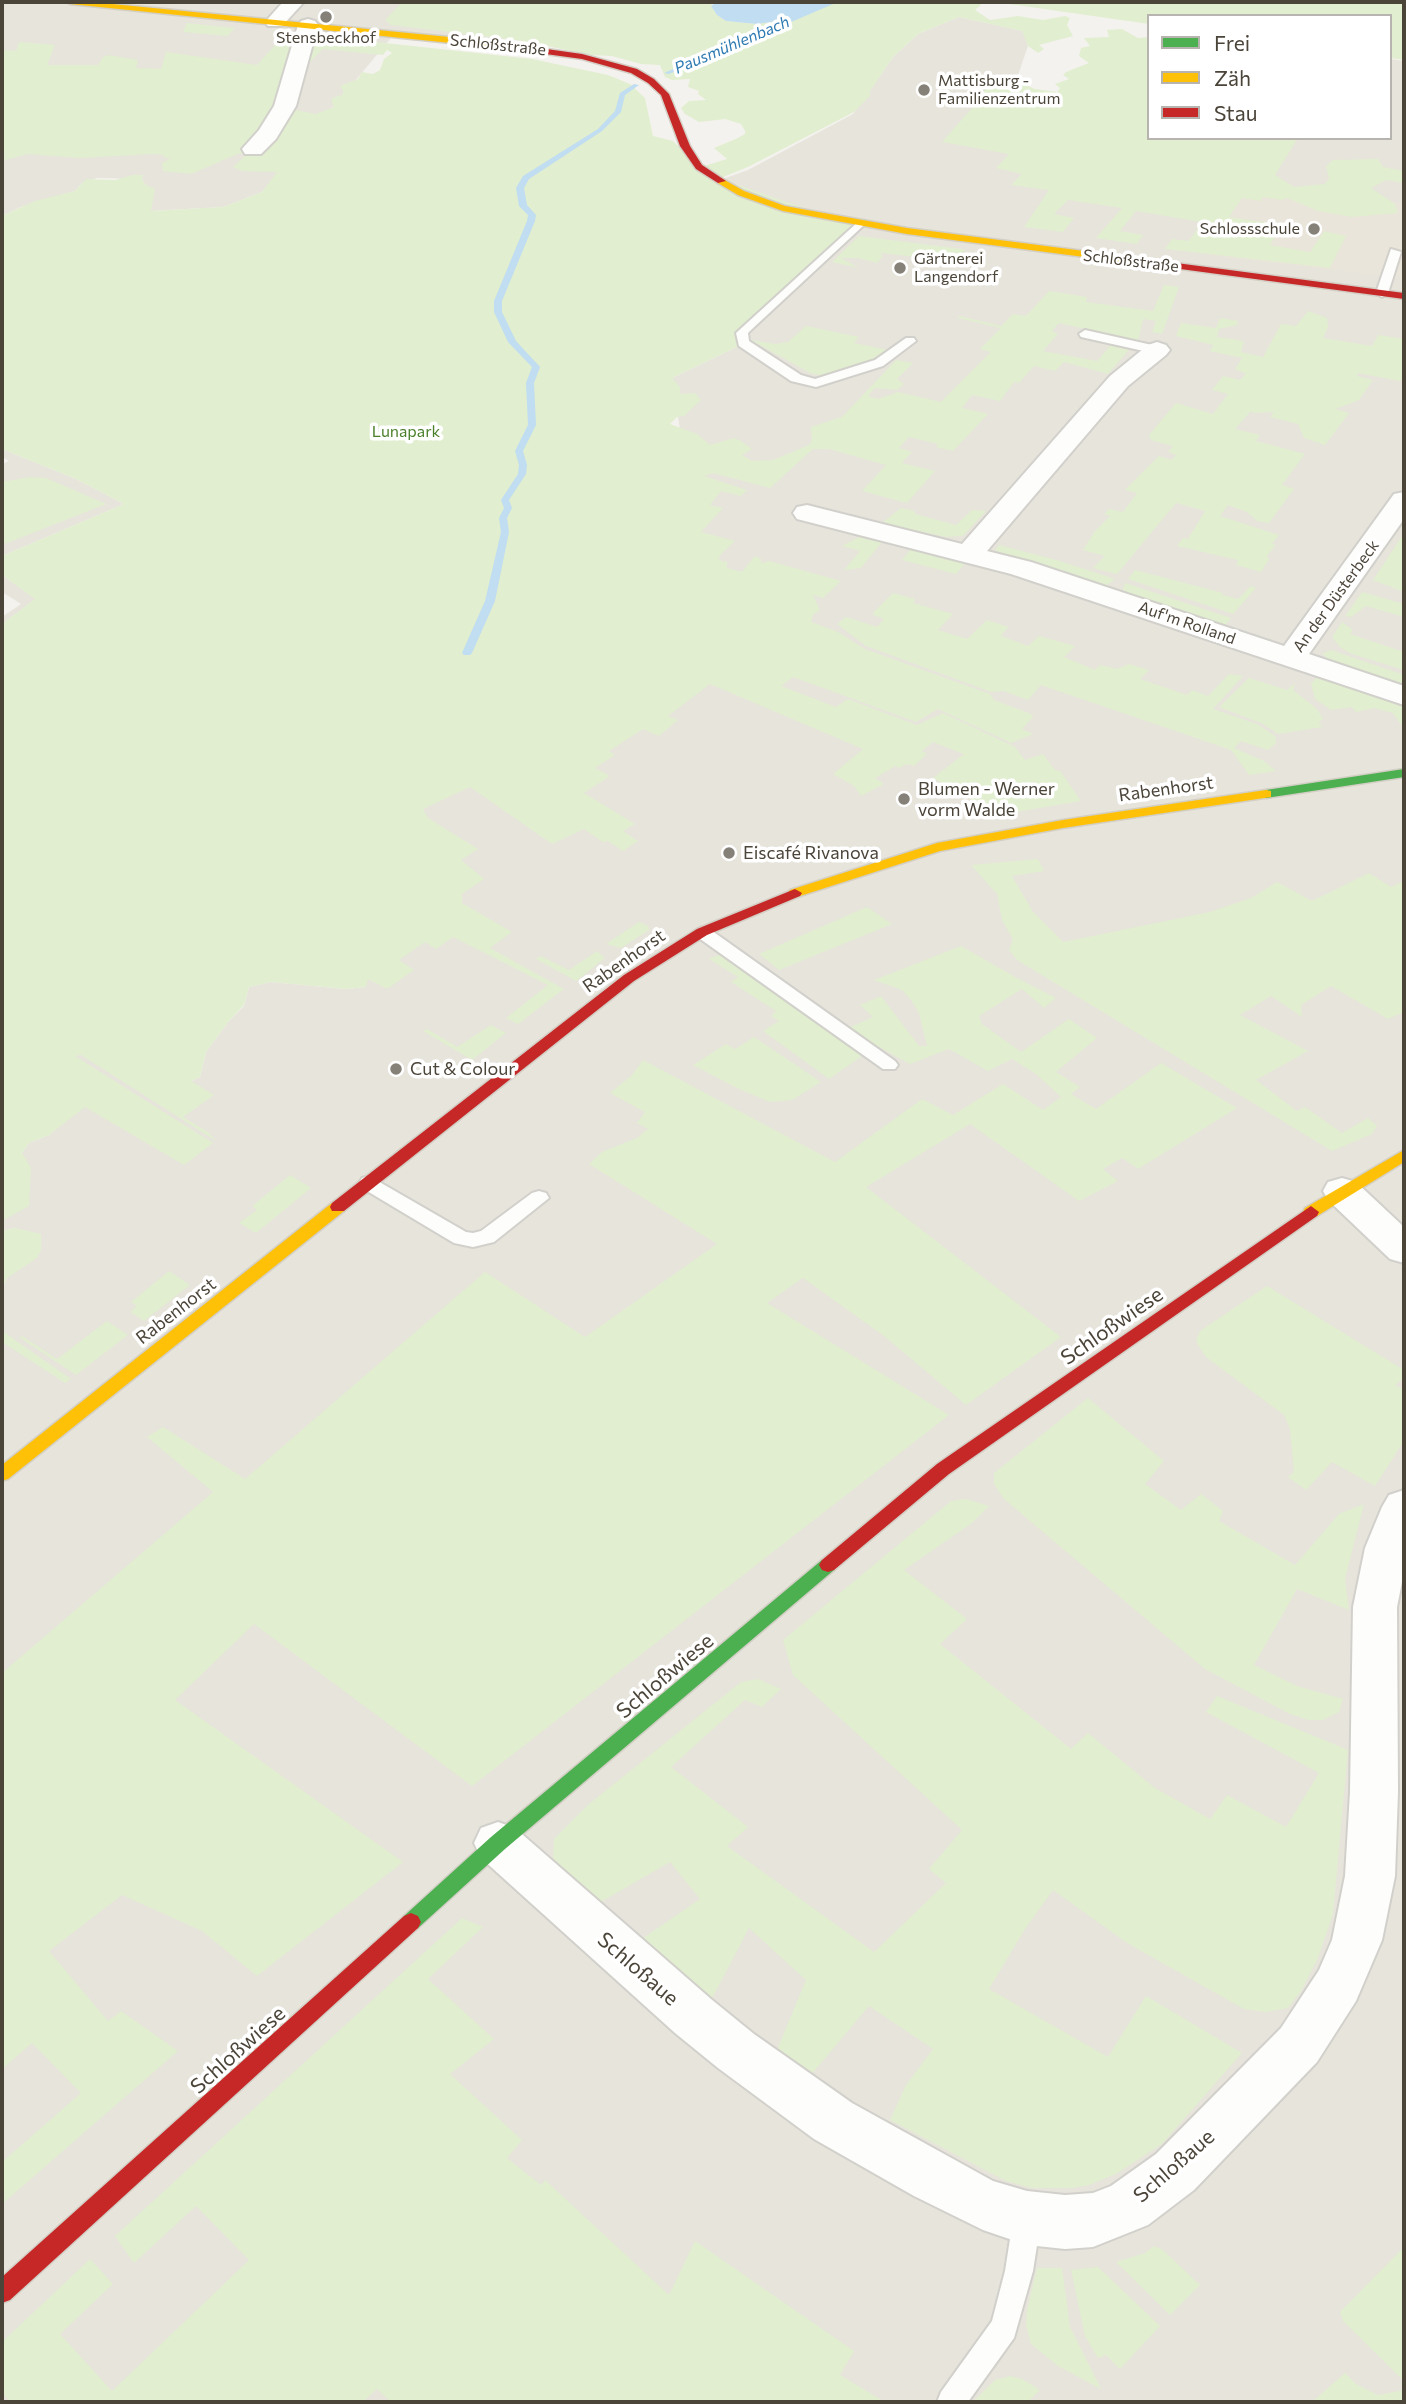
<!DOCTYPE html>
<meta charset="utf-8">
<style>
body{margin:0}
#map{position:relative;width:1406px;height:2404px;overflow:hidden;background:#f4f2ee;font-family:Commissioner,sans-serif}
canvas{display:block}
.frame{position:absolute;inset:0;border:4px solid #4b4439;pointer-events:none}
.legend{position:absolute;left:1147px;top:14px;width:245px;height:126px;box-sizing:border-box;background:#fff;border:2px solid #b7b4b0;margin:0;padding:9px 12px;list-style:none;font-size:21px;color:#4b4439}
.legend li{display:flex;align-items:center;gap:14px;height:35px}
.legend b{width:35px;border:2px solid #b7b4b0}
</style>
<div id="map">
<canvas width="1406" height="2404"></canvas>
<div class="frame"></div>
<ul class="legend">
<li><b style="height:9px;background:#4caf50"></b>Frei</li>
<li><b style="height:9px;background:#ffc107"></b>Zäh</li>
<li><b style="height:9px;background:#c62828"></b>Stau</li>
</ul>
</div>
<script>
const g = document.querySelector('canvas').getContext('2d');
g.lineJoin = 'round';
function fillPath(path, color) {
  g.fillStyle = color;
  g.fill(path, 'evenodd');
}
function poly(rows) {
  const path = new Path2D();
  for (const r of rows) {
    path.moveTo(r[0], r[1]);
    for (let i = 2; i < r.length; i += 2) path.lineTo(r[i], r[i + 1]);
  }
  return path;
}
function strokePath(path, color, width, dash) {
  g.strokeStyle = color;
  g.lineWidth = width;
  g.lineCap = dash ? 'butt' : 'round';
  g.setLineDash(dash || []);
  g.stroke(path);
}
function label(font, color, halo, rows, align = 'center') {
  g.font = font + ' Commissioner,sans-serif';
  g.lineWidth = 7;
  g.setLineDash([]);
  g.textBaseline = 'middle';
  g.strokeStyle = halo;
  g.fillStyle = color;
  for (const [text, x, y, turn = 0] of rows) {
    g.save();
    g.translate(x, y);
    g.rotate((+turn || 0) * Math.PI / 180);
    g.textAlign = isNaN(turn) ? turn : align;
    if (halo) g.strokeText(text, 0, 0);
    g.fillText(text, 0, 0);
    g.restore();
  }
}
fillPath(poly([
 [2,2,544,2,508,43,396,32,262,192,223,207,150,211,152,196,142,179,97,178,82,183,75,191,21,207,2,216],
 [959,17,1023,31,1028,46,1016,81,989,83,980,100,1149,138,1390,138,1390,59,1404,61,1404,2402,2,2402,2,1288,7,1278,15,1228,2,1231,2,1220,22,1153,29,1143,49,1135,67,1119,2,1081,109,1044,175,1089,200,1077,206,1052,228,1022,244,1006,249,987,271,982,346,989,365,987,400,823,429,805,681,436,672,378,741,345,745,334,862,225,813,214,720,180,748,170,853,114,893,57,918,34],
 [2,449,76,479,124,504,2,556,2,464,9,461,2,457],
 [2,575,36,599,2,624,2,617,21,604,2,592]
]), '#e7e4dc');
fillPath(poly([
 [1247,183,1404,204,1404,278,1211,255]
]), '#eae5da');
fillPath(poly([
 [402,2,717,2,711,5,717,15,726,21,757,24,799,18,836,2,978,2,981,5,975,10,990,20,1018,16,1043,20,1065,16,1070,18,1067,25,1073,36,1039,45,1044,49,1038,53,1028,46,1022,31,959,17,942,24,918,34,893,57,870,91,870,96,854,112,748,167,718,179,701,167,727,159,714,148,738,138,745,134,745,131,741,124,725,119,699,122,685,114,681,108,689,101,706,100,698,94,699,91,688,87,690,79,672,80,665,77,660,65,641,64,612,56,591,55,523,41,391,25,385,20],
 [995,2,1404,2,1404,60,1390,58,1390,16,1149,16,1149,24],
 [187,23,235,28,227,36,183,32],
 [1122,29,1138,38,1149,37,1149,138,1298,138,1275,175,1294,187,1325,184,1329,178,1326,166,1333,160,1378,159,1383,167,1404,171,1404,183,1386,180,1371,188,1395,204,1398,213,1352,217,1318,211,1287,198,1282,200,1263,197,1261,201,1242,198,1229,217,1283,225,1270,245,1310,252,1324,231,1346,236,1330,268,1165,249,1172,239,1189,241,1202,222,1136,211,1120,231,1143,235,1137,244,1096,238,1122,208,1068,200,1054,214,1074,218,1063,232,1024,227,1049,190,1011,185,1022,174,996,168,1009,154,942,142,979,100,989,83,1016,81,1035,89,1057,92,1060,88,1055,84,1069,79,1063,75,1066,72,1089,63,1079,56,1081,48,1090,46,1084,38,1109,37,1107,30],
 [293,33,532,59,608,75,630,84,645,98,653,136,673,141,706,174,853,225,758,314,741,345,672,378,680,387,680,394,695,393,701,400,684,416,677,417,670,424,697,434,710,445,734,438,741,441,752,449,742,455,752,461,773,460,809,445,812,440,811,427,842,417,896,360,913,363,897,379,904,384,897,390,875,388,868,396,878,399,898,392,941,402,991,352,980,349,1001,328,958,318,959,316,1001,326,1013,314,1026,316,1049,291,1087,297,1086,302,1153,311,1164,285,1179,287,1162,334,1152,332,1156,321,1143,319,1138,341,1059,323,1052,331,1058,334,1043,351,1097,361,1111,345,1129,350,1108,374,1064,362,1055,371,1034,366,1019,383,1014,382,1000,401,972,395,962,408,988,414,953,451,936,447,938,444,909,437,899,448,912,452,902,463,935,471,907,503,862,491,886,465,829,449,813,449,770,488,713,473,704,476,747,490,741,496,721,491,710,505,723,508,701,532,735,541,720,555,719,560,727,562,727,568,742,572,755,556,761,559,761,563,769,561,841,581,823,598,813,595,820,610,813,615,811,622,838,632,865,649,990,694,994,700,1031,714,1033,717,1022,729,1033,734,1011,743,938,709,916,722,793,677,781,686,836,707,848,699,917,725,943,713,1015,747,1025,760,1043,754,1054,769,1061,772,1081,801,998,815,933,778,964,754,933,742,922,751,927,754,914,766,907,764,899,768,895,766,875,778,884,784,861,796,854,786,833,774,863,749,710,684,668,716,678,720,659,736,643,729,609,751,615,755,595,768,610,776,584,793,635,824,623,831,638,841,623,851,608,841,603,842,584,829,552,844,470,787,423,809,428,818,478,849,461,860,484,879,462,894,462,903,512,932,490,948,564,989,518,1024,506,1018,548,985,453,937,436,949,425,942,399,960,414,970,387,989,368,979,366,987,346,989,271,982,249,987,244,1005,228,1022,206,1052,200,1077,191,1081,214,1095,183,1117,208,1132,216,1141,81,1055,75,1056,213,1143,184,1165,85,1107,49,1135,29,1143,22,1153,31,1168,29,1206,2,1221,2,624,35,599,2,575,2,556,124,504,76,479,2,449,2,216,35,201,75,191,86,179,115,180,133,175,143,175,142,179,146,185,155,189,151,211,223,207,262,192,277,172,242,171,233,167,245,156,240,153,191,174,163,171,162,163,170,159,163,157,164,155,153,154,79,158,28,154,2,161,2,50,16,51,19,42,55,45,47,65,98,65,102,58,108,55,138,60,136,68,161,69,166,52,257,65,278,42],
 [323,49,383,55,387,50,392,53,384,59,380,70,373,74,362,72,358,79,340,86,343,90,343,94,331,99,334,107,316,114,295,110,296,93,302,90,285,74,308,64],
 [859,236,962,249,966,251,931,261,925,258,881,253,882,257,877,263,858,258,841,258,859,268,832,262],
 [1308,311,1327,318,1328,327,1323,338,1372,346,1378,335,1404,339,1404,374,1400,381,1358,373,1357,376,1373,380,1359,400,1336,409,1349,413,1325,445,1304,438,1298,424,1270,417,1274,412,1253,413,1251,411,1235,429,1260,435,1256,441,1305,454,1282,485,1294,489,1269,523,1257,521,1247,512,1228,505,1220,516,1279,535,1272,544,1276,545,1267,556,1269,559,1261,572,1236,565,1238,560,1177,546,1183,538,1188,539,1205,511,1176,503,1117,574,1093,568,1105,556,1083,550,1095,531,1110,516,1104,514,1109,509,1123,512,1137,493,1125,490,1159,456,1171,460,1176,455,1168,452,1173,446,1151,440,1149,435,1176,403,1213,414,1228,394,1212,390,1223,376,1240,380,1246,374,1235,369,1242,358,1210,351,1213,345,1176,336,1181,323,1216,328,1220,318,1238,321,1237,325,1219,329,1217,337,1244,341,1241,352,1263,357,1281,324,1296,326],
 [806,326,859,337,854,343,888,350,883,356,822,376,810,373,751,340,775,344,788,342],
 [30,477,46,478,106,504,2,545,2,482],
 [901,508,914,511,915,514,956,525,972,510,986,511,963,536,946,537,882,523],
 [1404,533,1404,592,1373,580],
 [859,537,882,542,861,568,844,570,860,551,842,546],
 [999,545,1060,561,1115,579,1106,586,1096,585,1006,555,995,550],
 [911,549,912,549,966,562,956,574,902,560],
 [1135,570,1223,593,1222,595,1238,599,1251,586,1256,588,1233,614,1128,579],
 [1125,583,1231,618,1223,628,1122,592],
 [1362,592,1404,604,1404,617,1366,606,1351,617,1345,616],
 [893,593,915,599,913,603,953,614,938,630,967,639,987,620,1008,627,1001,636,1028,646,1039,636,1075,646,1064,657,1095,670,1100,665,1117,669,1129,664,1149,670,1140,679,1187,695,1192,690,1208,696,1229,674,1243,676,1213,709,1257,724,1275,736,1276,743,1268,750,1241,741,1234,748,1264,761,1276,771,1249,775,1231,750,1041,685,1028,700,1004,691,991,692,866,646,837,624,846,617,877,627,884,619,872,614],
 [1342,622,1353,630,1350,634,1404,652,1404,670,1349,653,1340,647,1332,637],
 [1331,650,1404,675,1404,688,1335,664,1322,654],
 [1317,677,1404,707,1404,736,1402,726,1393,713,1374,708,1356,712,1352,707,1331,710,1315,699,1311,684],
 [1249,678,1287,690,1295,683,1293,690,1317,709,1323,719,1319,722,1322,727,1278,734,1263,724,1219,707],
 [1038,859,1044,871,1012,876,1033,912,1063,942,1210,912,1251,898,1277,882,1312,901,1369,873,1391,887,1404,881,1404,1012,1388,1019,1331,986,1301,1005,1302,1017,1271,996,1240,1015,1308,1051,1256,1080,1297,1111,1305,1107,1342,1133,1368,1118,1377,1126,1372,1134,1332,1151,1017,960,1009,950,1013,939,1002,920,997,894,971,865],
 [867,907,892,924,779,970,759,954],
 [639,922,648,926,649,930,621,948,606,944],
 [961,946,1015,977,1056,998,1044,1008,1022,989,979,1016,982,1024,1021,1052,1069,1019,1097,1038,1056,1072,1080,1087,1071,1094,1096,1109,1161,1063,1237,1108,1138,1169,1122,1158,1103,1169,1118,1181,1079,1201,970,1124,866,1187,1061,1337,966,1405,884,1336,803,1278,767,1303,949,1415,472,1786,254,1624,175,1700,403,1862,257,1976,202,1931,122,1895,49,1951,108,2021,121,2011,178,2051,2,2204,2,2162,81,2093,32,2043,2,2069,2,1673,213,1492,147,1437,163,1427,245,1479,485,1272,585,1337,717,1244,589,1164,602,1152,637,1138,648,1129,637,1123,645,1112,610,1093,632,1075,643,1060,835,1162,922,1099,953,1115,1003,1084,1043,1110,1061,1097,1036,1074,1012,1059,988,1071,949,1049,910,1064,846,1029,873,1017,860,1005,881,996,919,1046,927,1046,919,1013,911,1000,902,990,874,980],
 [597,951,605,958,576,981,536,959,541,956,569,970],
 [721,954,862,1056,829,1079,763,1031,779,1021,771,1016,776,1011,731,982,738,977,709,959],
 [491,1025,506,1033,472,1060,423,1031,427,1029,457,1047],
 [754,1037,821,1082,792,1100,770,1102,739,1089,693,1065,726,1044,735,1049],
 [290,1175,311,1188,256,1233,239,1223,257,1210,252,1206],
 [15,1228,41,1234,41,1250,37,1258,7,1278,2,1288,2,1231],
 [169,1271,190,1285,144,1321,130,1312,137,1306,131,1302],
 [1267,1286,1404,1370,1404,1378,1395,1385,1404,1390,1404,1441,1375,1486,1332,1462,1306,1490,1288,1477,1294,1472,1290,1429,1284,1415,1206,1357,1200,1348,1196,1340,1200,1331],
 [107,1321,128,1335,76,1375,19,1337,22,1336,57,1359],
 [2,1330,15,1340,71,1379,65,1383,2,1342],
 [1088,1398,1164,1461,1145,1484,1181,1510,1201,1494,1223,1511,1219,1521,1295,1565,1339,1514,1364,1504,1345,1579,1349,1610,1297,1589,1254,1665,1297,1686,1343,1699,1339,1712,1323,1720,1309,1720,1290,1714,1205,1669,1004,1499,994,1484,994,1473],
 [966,1499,989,1506,972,1523,904,1570,967,1619,940,1644,1071,1749,1088,1733,1155,1788,1210,1819,1227,1795,1286,1827,1319,1773,1206,1712,1217,1696,1348,1750,1333,1914,1318,1958,1301,1991,1288,2008,1266,2012,1244,2009,1127,1943,1053,1890,1025,1929,989,1989,1108,2057,1146,1996,1242,2053,1162,2144,1116,2174,1089,2185,1072,2188,1032,2188,1006,2181,890,2120,906,2085,933,2049,869,2006,810,2076,774,2057,806,1980,749,1928,709,2004,639,1941,700,1899,670,1862,594,1906,561,1873,553,1861,554,1839,589,1804,741,1682,758,1679,781,1689,762,1707,745,1700,671,1767,748,1827,727,1846,874,1952,946,1883,929,1869,962,1830,793,1675,783,1640,951,1501],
 [462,1918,483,1927,428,1979,494,2039,450,2074,522,2140,507,2158,541,2185,545,2180,669,2295,695,2241,854,2351,840,2375,885,2402,391,2402,377,2389,363,2402,11,2402,2,2393,2,2342,90,2259,113,2284,60,2334,112,2391,249,2260,196,2206,134,2263,115,2236],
 [1154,2246,1163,2250,1200,2285,1170,2315,1116,2262,1145,2253],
 [1404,2247,1404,2381,1343,2321,1340,2312],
 [1098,2267,1160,2326,1120,2369,1106,2355,1098,2358,1085,2336,1071,2270],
 [1037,2268,1062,2268,1070,2327,1101,2389,1058,2366,1031,2344,1026,2325,1027,2310],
 [1345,2373,1356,2384,1378,2395,1404,2390,1404,2402,1312,2402],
 [1010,2376,1022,2379,1040,2390,1028,2402,973,2402,995,2380]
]), '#e1eecf');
fillPath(poly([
 [717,2,836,2,799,18,757,24,726,21,717,15,711,6]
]), '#c0ddf1');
fillPath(poly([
 [830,2,838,2,669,74,664,73,830,2],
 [634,84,639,85,625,95,621,112,602,131,529,179,524,188,527,205,536,215,535,221,502,301,502,312,516,341,540,367,534,383,536,425,523,451,527,465,526,474,509,500,512,508,507,518,509,532,495,601,472,653,470,655,464,655,462,653,485,601,501,532,499,518,504,508,501,500,518,474,519,465,515,451,528,425,526,383,532,367,508,342,494,312,494,301,527,221,528,215,519,206,516,188,523,176,598,129,615,111,620,93,634,84]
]), '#c0ddf1');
const lane = poly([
 [859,221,865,224,863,226,751,330,748,333,749,341,801,375,815,379,875,360,906,338,914,338,916,341,883,366,816,387,791,381,739,346,736,333,859,221],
 [1391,249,1401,252,1388,293,1382,297,1376,293,1391,249],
 [1085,330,1161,347,1163,350,1157,354,1081,337,1079,334,1085,330],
 [702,927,708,928,895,1061,898,1065,895,1069,883,1069,696,936,693,932,702,927],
 [369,1176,466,1232,473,1233,481,1231,532,1193,539,1191,546,1193,549,1198,494,1242,473,1247,454,1243,362,1188,359,1183,362,1178,369,1176],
 [1027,2207,1037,2211,1041,2220,1033,2271,1014,2338,968,2402,937,2402,941,2392,992,2321,1005,2271,1013,2220,1017,2211,1027,2207]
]);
const street = poly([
 [283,2,304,2,282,26,268,26,265,22,283,2],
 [308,19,315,21,318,25,296,106,276,139,261,154,245,154,242,149,259,130,274,106,298,25,301,21,308,19],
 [1157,342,1166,345,1170,350,1166,355,1128,386,987,551,1031,562,1284,646,1394,494,1404,492,1404,519,1309,654,1404,686,1404,705,1011,574,797,519,793,513,797,507,807,505,962,544,1110,376,1148,345,1157,342],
 [1342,1178,1356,1182,1404,1227,1404,1263,1390,1259,1328,1200,1323,1191,1328,1182,1342,1178],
 [1404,1490,1404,1572,1397,1607,1398,1792,1395,1876,1382,1940,1356,2001,1317,2062,1194,2190,1148,2225,1093,2247,1065,2249,1027,2245,983,2230,914,2196,814,2139,718,2068,675,2033,481,1858,474,1843,481,1828,498,1822,515,1828,711,1999,754,2034,852,2103,993,2181,1027,2191,1065,2195,1093,2193,1111,2186,1156,2154,1281,2028,1319,1970,1332,1940,1345,1876,1350,1792,1353,1607,1365,1548,1382,1507,1389,1495,1404,1490]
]);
const fast = poly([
 [1404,769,1404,777,1266,798,1259,794,1266,790,1404,769],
 [828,1558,834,1560,837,1565,834,1570,505,1849,418,1928,411,1931,404,1928,401,1922,404,1916,491,1837,822,1560,828,1558]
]);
const slow = poly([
 [66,2,92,2,490,41,494,44,490,47,70,4,66,2],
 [721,178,744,191,785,206,907,228,1146,259,1151,262,1146,265,907,234,783,211,738,195,718,183,718,179,721,178],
 [1266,790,1271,791,1271,797,1063,828,940,851,800,896,795,897,788,893,790,890,937,843,1063,820,1266,790],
 [1404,1150,1404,1162,1317,1216,1305,1216,1303,1212,1305,1208,1404,1150],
 [338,1202,346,1207,344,1211,8,1479,2,1481,2,1465,332,1203,338,1202]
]);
const jam = poly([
 [490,41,582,54,637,69,654,79,669,94,690,146,702,165,726,181,718,183,696,169,680,146,661,95,648,83,631,73,582,59,487,46,487,42,490,41],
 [1146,259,1404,293,1404,299,1143,264,1143,260,1146,259],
 [795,889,802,893,800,896,707,935,634,981,344,1211,332,1211,330,1207,332,1203,624,975,697,929,795,889],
 [1311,1206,1319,1212,1317,1216,949,1474,834,1570,828,1572,822,1570,819,1565,822,1560,937,1464,1311,1206],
 [411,1913,418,1916,421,1922,418,1928,10,2300,2,2303,2,2277,404,1916,411,1913]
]);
strokePath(lane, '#d2d0cb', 4);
strokePath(street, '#d2d0cb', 4);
strokePath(fast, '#d3cfc5', 3);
strokePath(slow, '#d3cfc5', 3);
strokePath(jam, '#d3cfc5', 3);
fillPath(lane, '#fdfdfc');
fillPath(street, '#fdfdfc');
fillPath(fast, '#4caf50');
fillPath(slow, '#ffc107');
fillPath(jam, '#c62828');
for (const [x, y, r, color] of [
 [326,17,7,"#868178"],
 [924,90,7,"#868178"],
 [1314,229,7,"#868178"],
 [900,268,7,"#868178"],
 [904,799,7,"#868178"],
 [729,853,7,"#868178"],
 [396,1069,7,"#868178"]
]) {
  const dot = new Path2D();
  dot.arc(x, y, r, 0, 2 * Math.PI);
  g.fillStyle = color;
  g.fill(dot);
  strokePath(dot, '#fff', 2.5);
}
label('16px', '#4b4439', '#fff', [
 ["Stensbeckhof",326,38,"center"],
 ["Mattisburg -",938,81],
 ["Familienzentrum",938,99],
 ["Schlossschule",1300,229,"right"],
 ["Gärtnerei",914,259],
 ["Langendorf",914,277]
], 'left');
label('16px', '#4b4439', '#fff', [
 ["Schloßstraße",498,45,6],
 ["Schloßstraße",1131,261,7],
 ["An der Düsterbeck",1336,596,-54],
 ["Auf'm Rolland",1187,623,19]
]);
label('italic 16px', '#2e7ab2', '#fff', [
 ["Pausmühlenbach",732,45,-23]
]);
label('16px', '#4a7f2a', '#fff', [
 ["Lunapark",406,432]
]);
label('18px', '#4b4439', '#fff', [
 ["Blumen - Werner",918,789],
 ["vorm Walde",918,810],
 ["Eiscafé Rivanova",743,853],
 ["Cut & Colour",410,1069]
], 'left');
label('18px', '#4b4439', '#fff', [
 ["Rabenhorst",1166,789,-8],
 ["Rabenhorst",624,961,-35],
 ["Rabenhorst",176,1311,-38]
]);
label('21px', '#4b4439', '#fff', [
 ["Schloßwiese",1112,1326,-35],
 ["Schloßwiese",665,1676,-40],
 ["Schloßaue",638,1969,41],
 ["Schloßwiese",238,2050,-42],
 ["Schloßaue",1174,2166,-41]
]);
</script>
